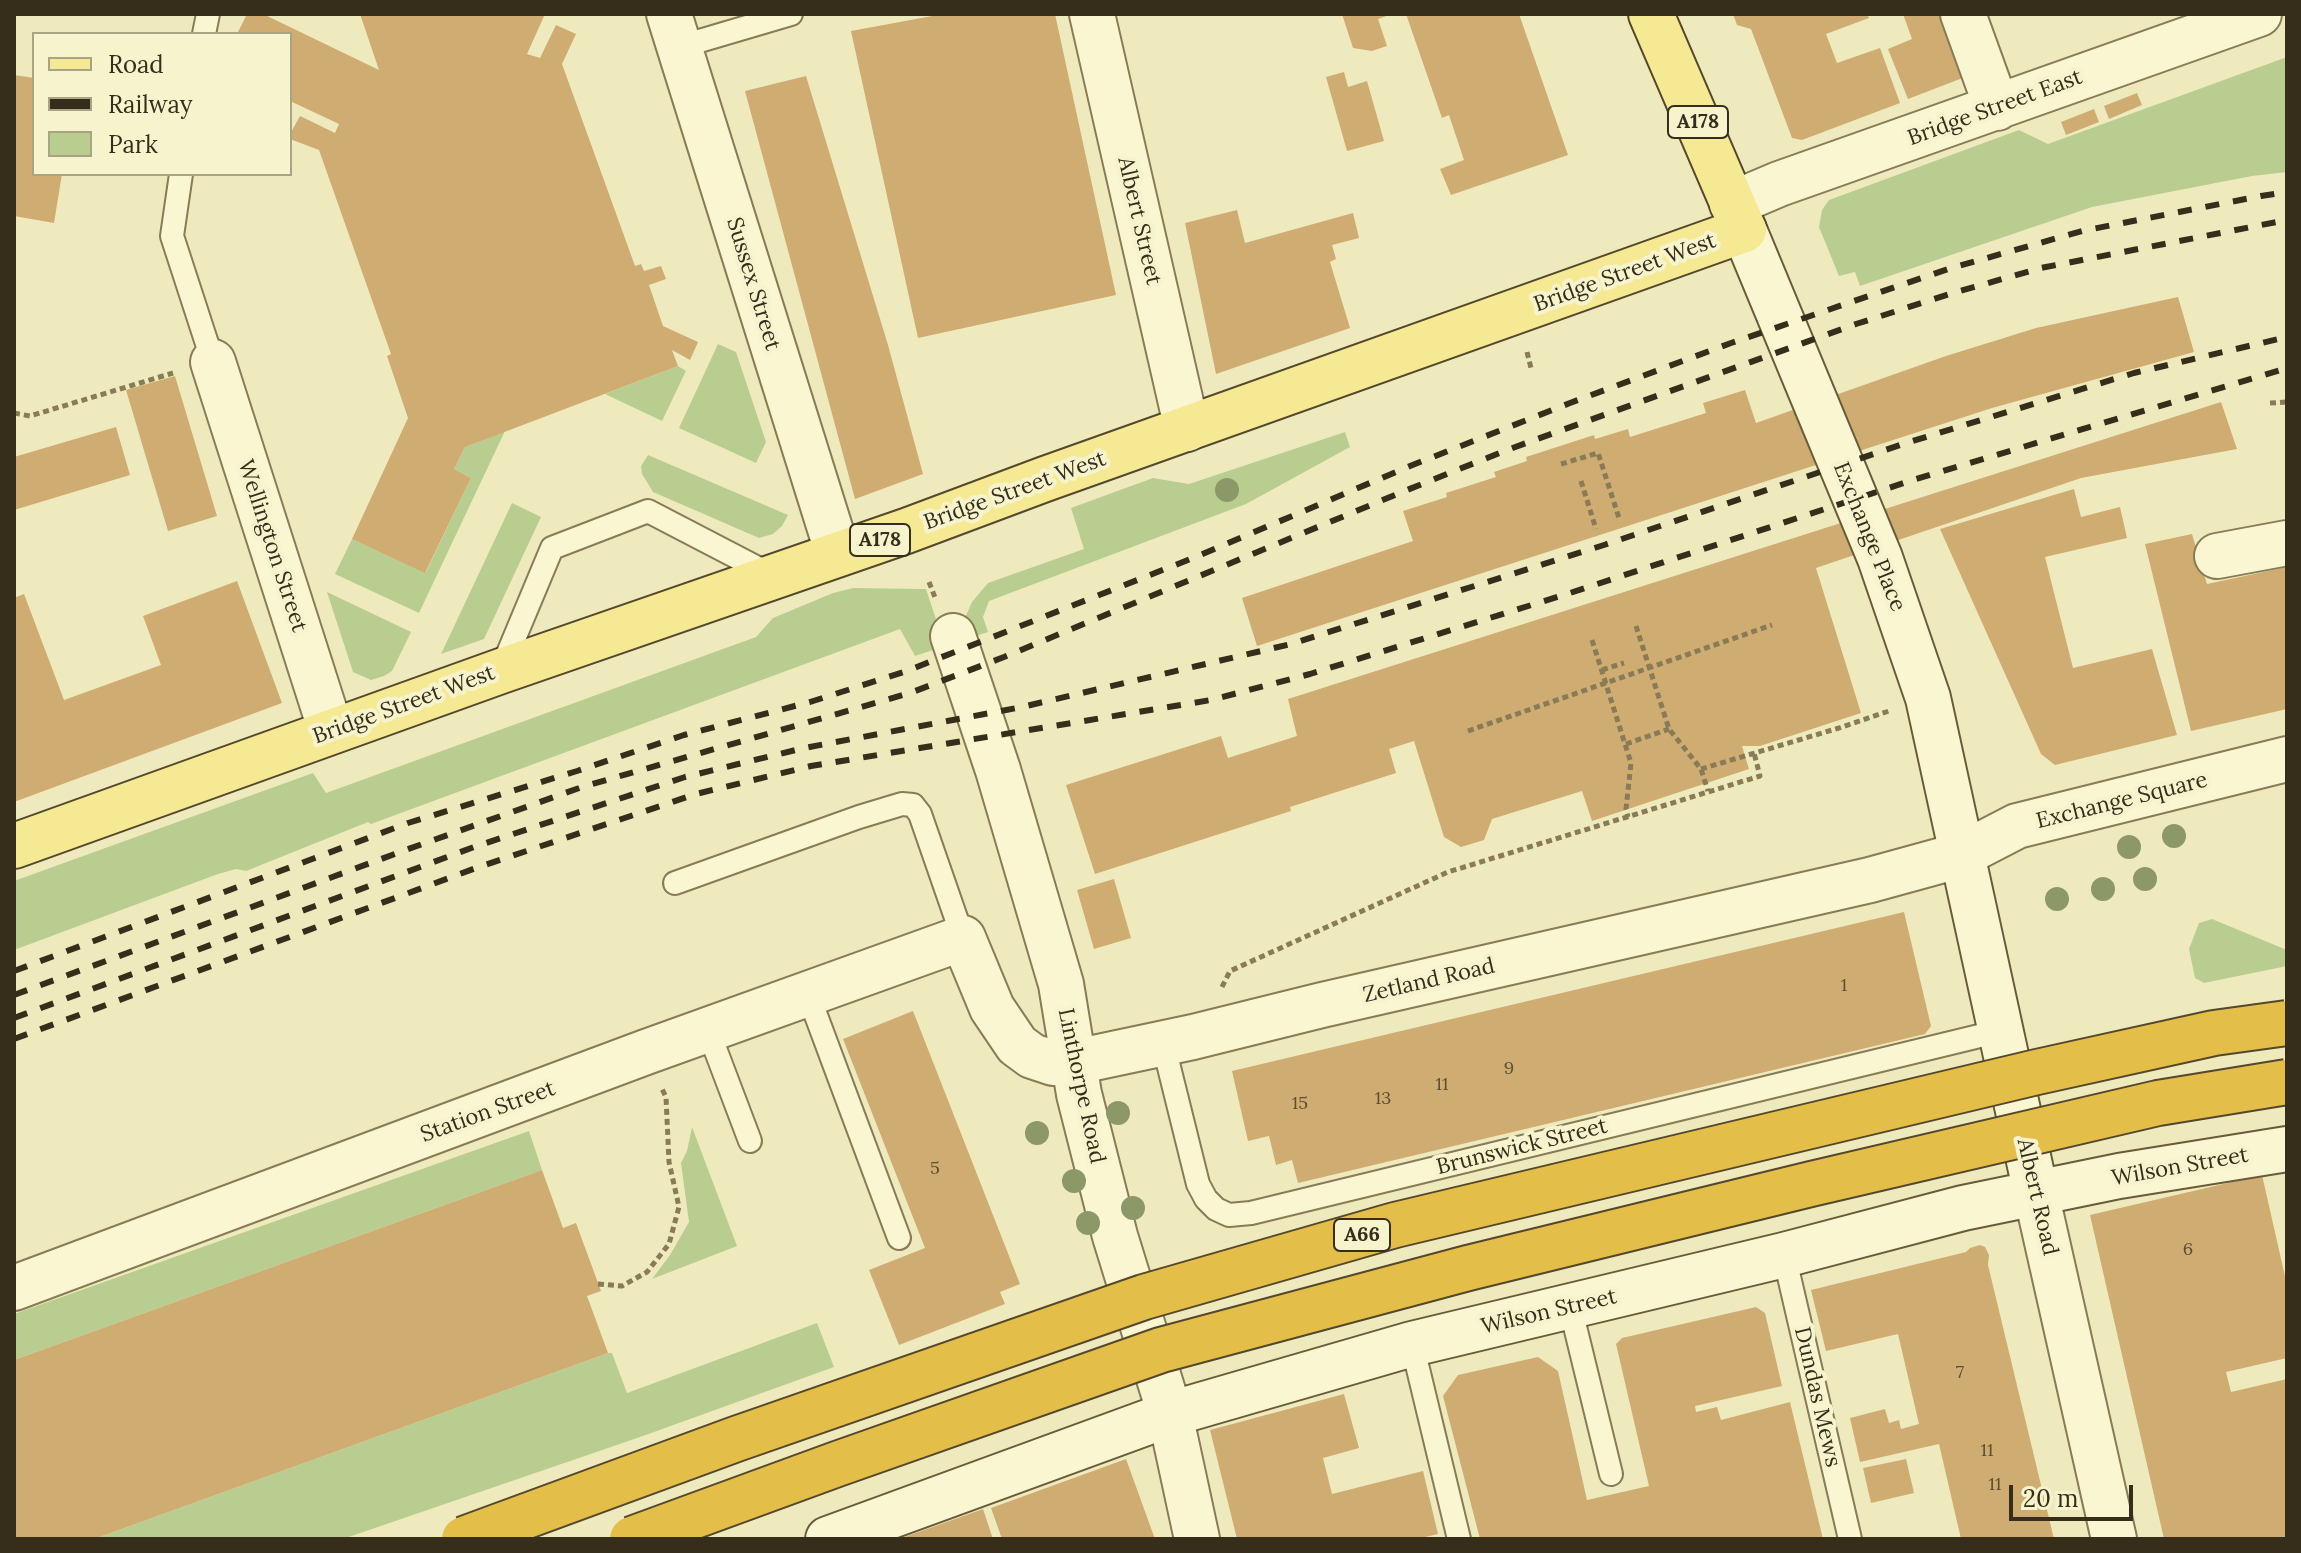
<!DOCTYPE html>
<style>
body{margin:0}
#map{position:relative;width:2301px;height:1553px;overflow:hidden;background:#efeabe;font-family:Lora,serif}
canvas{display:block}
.frame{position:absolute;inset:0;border:16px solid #362e1b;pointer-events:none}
.legend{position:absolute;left:32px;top:32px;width:260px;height:144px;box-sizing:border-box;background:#f6f3cd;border:2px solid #a9a486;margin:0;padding:10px 14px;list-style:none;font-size:24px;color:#362e1b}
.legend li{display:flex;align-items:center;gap:16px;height:40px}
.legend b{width:40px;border:2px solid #a9a486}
.scale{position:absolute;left:2009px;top:1485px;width:124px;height:36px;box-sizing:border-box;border:4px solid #362e1b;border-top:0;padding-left:10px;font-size:24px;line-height:28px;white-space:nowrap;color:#362e1b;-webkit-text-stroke:6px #f6f3cd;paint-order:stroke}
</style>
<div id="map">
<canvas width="2301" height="1553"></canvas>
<div class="frame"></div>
<ul class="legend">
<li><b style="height:10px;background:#f5ea93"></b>Road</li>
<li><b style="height:10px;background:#362e1b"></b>Railway</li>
<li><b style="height:22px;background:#bacd91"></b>Park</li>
</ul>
<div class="scale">20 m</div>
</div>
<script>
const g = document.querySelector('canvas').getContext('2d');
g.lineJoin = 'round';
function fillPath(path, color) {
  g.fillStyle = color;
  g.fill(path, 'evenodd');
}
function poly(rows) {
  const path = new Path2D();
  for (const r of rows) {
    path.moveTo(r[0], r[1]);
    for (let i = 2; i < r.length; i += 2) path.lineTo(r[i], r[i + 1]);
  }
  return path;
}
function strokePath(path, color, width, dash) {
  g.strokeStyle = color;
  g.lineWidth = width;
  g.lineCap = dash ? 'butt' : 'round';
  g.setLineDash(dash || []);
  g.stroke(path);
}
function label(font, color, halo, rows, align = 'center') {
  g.font = font + ' Lora,serif';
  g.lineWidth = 8;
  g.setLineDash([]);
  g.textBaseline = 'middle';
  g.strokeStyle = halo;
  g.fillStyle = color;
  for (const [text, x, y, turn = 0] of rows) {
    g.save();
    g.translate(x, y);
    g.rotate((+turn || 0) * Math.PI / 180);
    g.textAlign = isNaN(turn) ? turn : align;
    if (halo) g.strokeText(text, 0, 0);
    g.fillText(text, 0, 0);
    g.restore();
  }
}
fillPath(poly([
 [2287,57,2287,172,2252,176,2092,207,1860,286,1855,272,1839,276,1819,227,1822,210,1829,200,2019,130,2048,144],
 [718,344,736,352,766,442,756,463,679,428],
 [678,366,686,371,662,421,605,394],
 [505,431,419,613,335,574,352,539,426,572,471,478,454,469,465,447],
 [1345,432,1350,447,1246,504,989,601,983,617,988,632,967,639,964,620,972,602,988,583,1084,549,1071,508,1153,478,1189,484],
 [648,455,788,515,782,526,773,534,759,538,653,492,642,474,641,466],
 [512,503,541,517,484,639,441,654],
 [853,588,926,589,945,646,915,656,900,629,371,824,368,822,246,871,236,869,218,874,14,950,14,881,313,773,326,793,756,637,773,618,833,593],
 [327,592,411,632,392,671,384,676,371,680,353,672],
 [2212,919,2287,950,2287,966,2204,983,2195,978,2189,949,2199,923],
 [692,1127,737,1246,652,1279,670,1255,689,1222,681,1163,687,1151],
 [529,1131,542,1170,14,1360,14,1314],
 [817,1323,834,1367,643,1436,343,1539,94,1539,608,1353,612,1353,627,1393]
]), '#bacd91');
fillPath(poly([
 [247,14,263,14,379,70,360,14,545,14,527,54,540,58,556,25,576,34,562,64,635,266,641,264,644,271,661,266,666,279,649,285,663,326,698,342,690,360,672,350,678,366,465,447,454,469,471,478,425,573,352,539,408,418,387,356,391,354,319,150,290,139,290,134,300,116,335,133,339,124,290,101,290,34,237,34],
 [943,14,1055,14,1116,295,918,338,851,31],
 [1342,14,1392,14,1378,19,1387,46,1372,51,1353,48],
 [1406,14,1519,14,1568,155,1451,195,1440,169,1464,160,1449,115,1442,118],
 [1733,14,1867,14,1869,18,1826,34,1837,63,1880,48,1900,103,1802,140,1792,138,1751,29,1737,25],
 [1903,14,1951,14,1973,74,1908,99,1888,49,1912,39],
 [1344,72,1348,87,1367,81,1384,141,1347,151,1326,77],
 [14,75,34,78,34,174,62,174,54,223,14,216],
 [806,76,888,345,923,474,855,499,745,91],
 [2137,93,2142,105,2109,119,2104,106],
 [2094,109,2099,122,2066,135,2061,122],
 [1237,210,1245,243,1353,213,1359,238,1332,245,1336,259,1330,262,1350,328,1216,374,1185,223],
 [2178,297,2194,352,1992,408,1257,646,1242,598,1413,541,1403,511,1447,497,1446,493,1496,477,1494,472,1527,461,1526,457,1594,435,1595,439,1628,429,1630,437,1706,413,1703,403,1745,390,1756,423,1946,356,2036,328],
 [175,376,217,516,168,531,126,390],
 [2221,402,2237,449,2081,478,1816,568,1861,713,1760,746,1742,746,1749,769,1592,821,1582,791,1492,819,1484,840,1461,847,1444,837,1414,741,1389,749,1396,773,1290,807,1291,811,1095,874,1066,785,1221,736,1228,758,1297,736,1288,699],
 [116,427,130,475,14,510,14,457],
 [2074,489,2081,517,2120,507,2127,538,2045,557,2073,668,2152,649,2177,735,2055,765,2041,754,1940,529],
 [2192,534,2207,584,2287,567,2287,709,2191,731,2145,544],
 [237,581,282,703,14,802,14,598,24,594,64,700,161,665,143,616],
 [1114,879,1131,938,1094,949,1077,890],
 [1904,912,1931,1026,1925,1034,1298,1183,1292,1160,1276,1165,1269,1136,1248,1141,1232,1071],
 [913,1011,1020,1284,1000,1292,1005,1304,899,1345,869,1270,925,1248,843,1039],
 [542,1170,563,1228,576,1223,601,1291,587,1296,608,1353,94,1539,14,1539,14,1360],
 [2262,1175,2287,1285,2287,1358,2226,1372,2231,1392,2287,1379,2287,1539,2164,1539,2090,1215],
 [1980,1245,1985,1247,1989,1255,1988,1265,2054,1539,1961,1539,1939,1444,1860,1462,1850,1418,1885,1409,1889,1423,1899,1420,1901,1429,1919,1424,1898,1334,1826,1351,1811,1290,1966,1252,1970,1248],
 [1756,1307,1765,1313,1782,1386,1695,1406,1696,1412,1717,1407,1721,1420,1790,1402,1823,1539,1480,1539,1443,1396,1458,1375,1538,1357,1558,1371,1587,1500,1649,1486,1616,1344,1622,1338],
 [1344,1394,1359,1448,1323,1458,1332,1494,1423,1471,1438,1534,1417,1539,1237,1539,1210,1430],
 [1126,1459,1155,1539,1002,1539,991,1508],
 [1906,1459,1914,1493,1871,1503,1863,1468],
 [983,1509,993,1539,899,1539]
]), '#cfac72');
const lane = poly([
 [204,34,208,14],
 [679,47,791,14],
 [181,174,172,236,213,362],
 [501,670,552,548,648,511,773,576],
 [675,883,859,817,902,804,913,805,920,814,963,938],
 [808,994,899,1238],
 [708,1030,750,1141],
 [1163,1043,1198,1184,1206,1199,1216,1209,1229,1215,1251,1213,2000,1031],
 [1784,1255,1850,1539],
 [1570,1306,1611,1474],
 [1412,1344,1459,1539]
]);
const street = poly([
 [669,14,838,554],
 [1092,14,1187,429],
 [1963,14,1997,108],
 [1732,204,1779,184,2259,14],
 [213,362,331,731],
 [2217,556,2287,543],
 [953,636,998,770,1061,984,1079,1094,1115,1236,1170,1414,1197,1539],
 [2036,1193,2114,1539],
 [14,1288,646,1052,963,938,992,1008,1017,1045,1032,1056,1053,1063,1075,1062,1193,1037,1322,1005,1870,880,1961,855,2017,826,2287,759]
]);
const secondary = poly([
 [1744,230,1880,558,1928,698,2036,1193],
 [828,1539,1170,1414,1412,1344,1784,1255,1963,1208,2119,1176,2287,1149]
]);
const primary = poly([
 [14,846,501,671,906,531,1045,479,1744,230,1651,14]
]);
strokePath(lane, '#887b56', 26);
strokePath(street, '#887b56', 48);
strokePath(secondary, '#695b39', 48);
strokePath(primary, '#55472b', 48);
strokePath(poly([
 [1527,352,1531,368],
 [2270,403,2287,402],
 [14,413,30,416,173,373],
 [1561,464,1598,453,1620,521],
 [1581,481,1596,529],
 [929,582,936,600],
 [1636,626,1669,729,1701,769,1708,791],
 [1592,640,1631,763,1626,809,1628,817],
 [1602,670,1624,663],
 [1468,731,1772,625],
 [1626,744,1669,729],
 [1701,769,1839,728,1889,711],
 [1222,987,1230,971,1448,872,1760,776,1754,753],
 [598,1284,622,1286,647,1272,669,1244,679,1207,669,1162,666,1097,662,1089]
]), '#887b56', 5, [6, 4]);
strokePath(lane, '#faf6d1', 22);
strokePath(street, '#faf6d1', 44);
strokePath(secondary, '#faf6d1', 44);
strokePath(primary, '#f5ea93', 44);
strokePath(poly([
 [14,971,408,823,577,771,684,735,810,702,904,672,1193,558,1410,466,1570,403,1731,343,1948,269,2082,231,2261,196,2287,192],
 [14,995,400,852,582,787,910,693,1004,657,1407,490,1507,450,1856,324,1953,293,2041,268,2287,220],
 [14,1018,474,847,685,777,804,748,1022,707,1291,644,1604,545,1903,444,2134,373,2287,337],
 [14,1039,476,868,696,794,811,766,1211,700,1310,674,1570,593,1916,479,2287,368]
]), '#362e1b', 6, [14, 14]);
const highwayBridge = poly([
 [464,1539,736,1439,1144,1297,1395,1225,2037,1072,2214,1033,2287,1023],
 [632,1539,837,1464,1161,1350,1468,1268,1811,1184,2158,1103,2287,1082]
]);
strokePath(highwayBridge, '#55472b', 48, []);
strokePath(highwayBridge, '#e3bf4a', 44);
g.fillStyle = '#8d9868';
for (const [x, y] of [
 [1227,490],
 [2174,836],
 [2129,847],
 [2145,879],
 [2103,889],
 [2057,899],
 [1118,1113],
 [1037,1133],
 [1074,1181],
 [1133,1208],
 [1088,1223]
]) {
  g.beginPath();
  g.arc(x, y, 12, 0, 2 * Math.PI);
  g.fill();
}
label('18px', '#5c4e31', null, [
 ["1",1844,986],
 ["9",1509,1069],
 ["11",1442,1085],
 ["13",1383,1099],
 ["15",1300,1104],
 ["5",935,1169],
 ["6",2188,1250],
 ["7",1960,1373],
 ["11",1987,1451],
 ["11",1995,1485]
]);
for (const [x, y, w] of [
 [1698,122,60],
 [880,540,60],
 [1362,1235,56]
]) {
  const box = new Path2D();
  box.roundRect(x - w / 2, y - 16, w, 32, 6);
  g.fillStyle = '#f6f3cd';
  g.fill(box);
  strokePath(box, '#362e1b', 2);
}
label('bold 20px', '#362e1b', null, [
 ["A178",1698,122],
 ["A178",880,540],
 ["A66",1362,1235]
]);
label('22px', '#362e1b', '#f6f3cd', [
 ["Bridge Street East",1995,108,-20],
 ["Albert Street",1139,221,77],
 ["Bridge Street West",1625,273,-20],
 ["Sussex Street",753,284,73],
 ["Bridge Street West",1015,491,-20],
 ["Exchange Place",1869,537,68],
 ["Wellington Street",272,546,72],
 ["Bridge Street West",404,705,-20],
 ["Exchange Square",2122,801,-14],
 ["Zetland Road",1429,981,-13],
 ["Linthorpe Road",1081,1086,78],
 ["Station Street",488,1112,-20],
 ["Brunswick Street",1522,1147,-14],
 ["Wilson Street",2180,1167,-10],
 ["Albert Road",2037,1197,77],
 ["Wilson Street",1549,1312,-13],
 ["Dundas Mews",1817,1397,77]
]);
</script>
